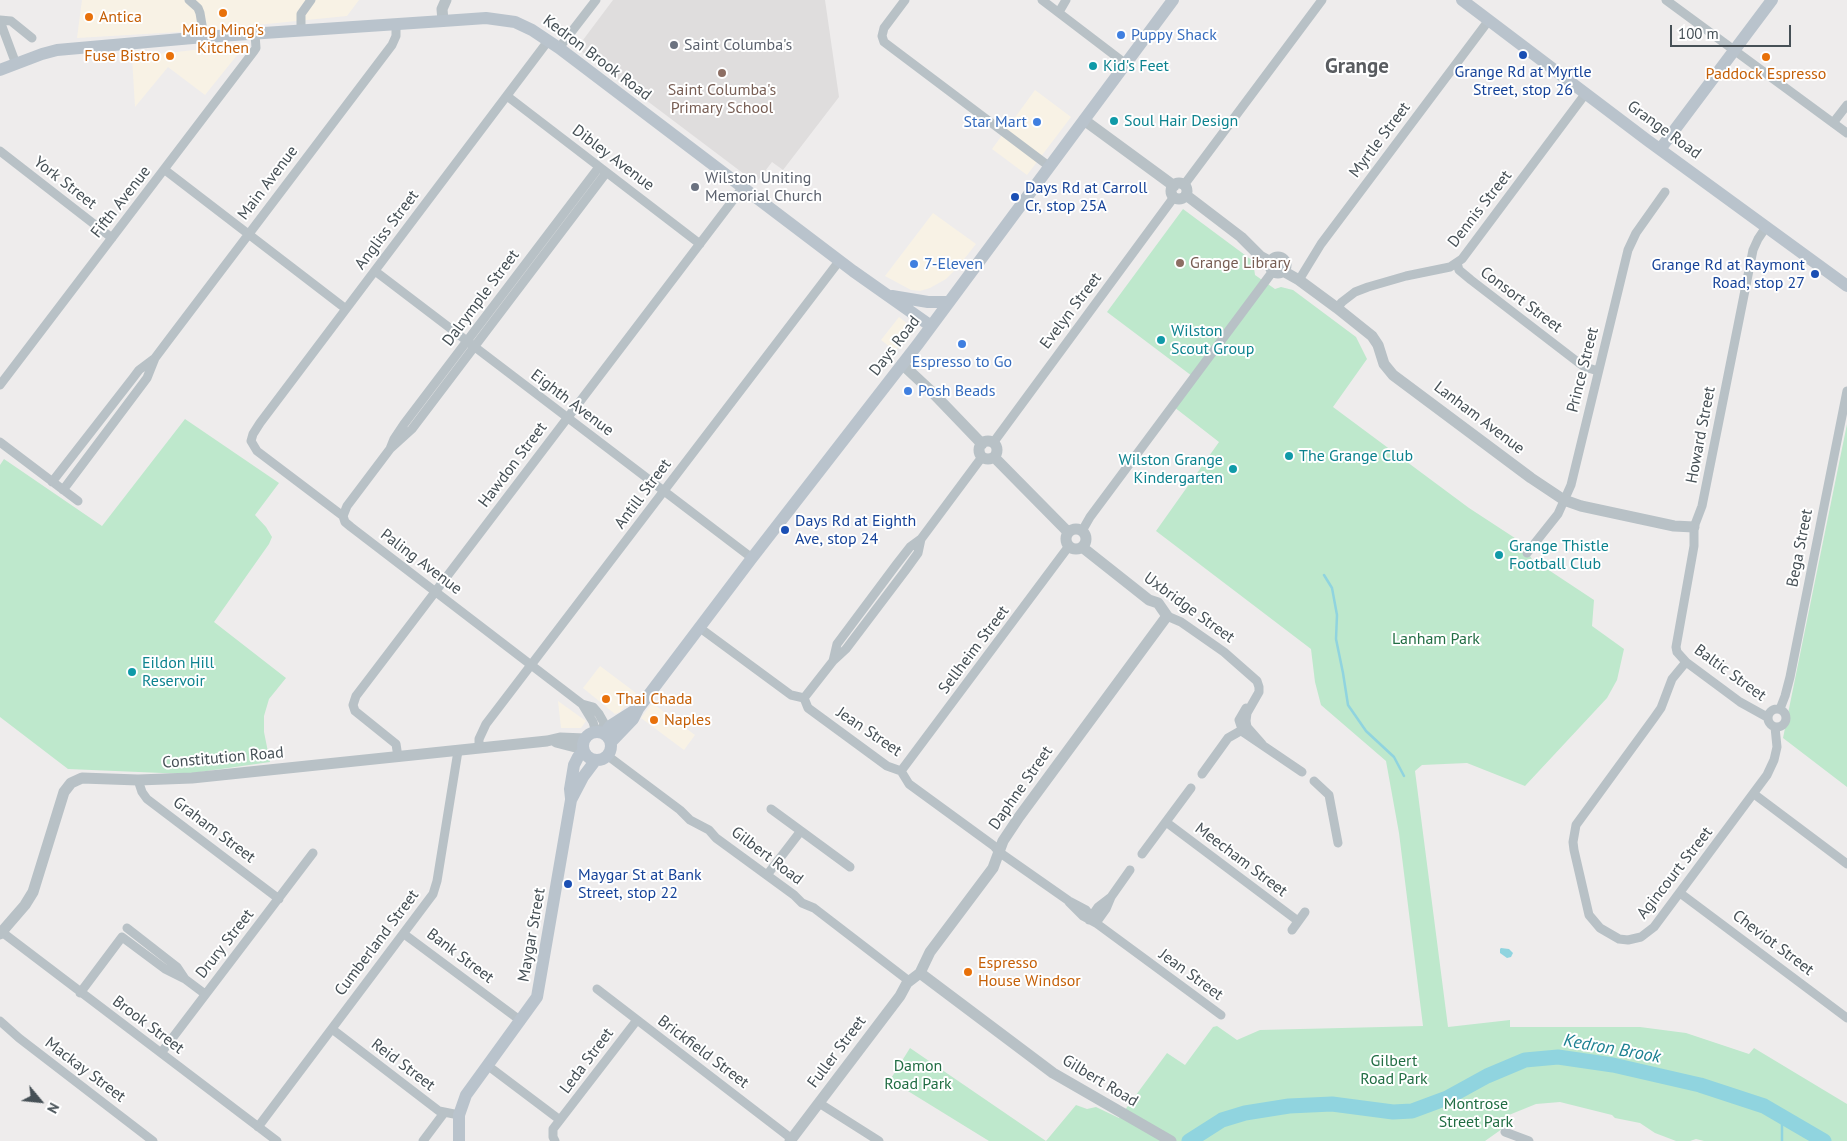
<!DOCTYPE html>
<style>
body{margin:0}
#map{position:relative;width:1847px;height:1141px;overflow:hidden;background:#eeecec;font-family:"PT Sans",sans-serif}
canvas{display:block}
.north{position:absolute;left:15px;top:1076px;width:50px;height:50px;-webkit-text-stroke:4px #fff;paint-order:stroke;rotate:118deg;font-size:14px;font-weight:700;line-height:20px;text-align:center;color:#465056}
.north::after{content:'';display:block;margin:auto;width:18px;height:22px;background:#465056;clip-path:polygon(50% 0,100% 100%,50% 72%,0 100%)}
.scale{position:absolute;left:1670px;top:25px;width:121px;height:22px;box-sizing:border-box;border:2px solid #465056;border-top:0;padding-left:6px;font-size:15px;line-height:18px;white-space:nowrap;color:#465056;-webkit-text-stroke:4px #fff;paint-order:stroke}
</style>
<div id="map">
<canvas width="1847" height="1141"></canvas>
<div class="north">N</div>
<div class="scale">100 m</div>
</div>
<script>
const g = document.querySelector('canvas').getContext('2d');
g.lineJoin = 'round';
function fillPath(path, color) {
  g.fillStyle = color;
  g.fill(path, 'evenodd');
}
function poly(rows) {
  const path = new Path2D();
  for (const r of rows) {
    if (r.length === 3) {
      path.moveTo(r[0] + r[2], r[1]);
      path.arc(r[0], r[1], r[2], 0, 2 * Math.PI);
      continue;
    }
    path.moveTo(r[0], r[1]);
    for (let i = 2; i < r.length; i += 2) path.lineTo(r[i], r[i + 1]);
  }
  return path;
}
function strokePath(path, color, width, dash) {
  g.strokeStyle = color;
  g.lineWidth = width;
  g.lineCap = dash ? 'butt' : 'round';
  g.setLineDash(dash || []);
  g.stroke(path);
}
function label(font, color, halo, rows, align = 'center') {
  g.font = font + ' "PT Sans",sans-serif';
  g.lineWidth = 4;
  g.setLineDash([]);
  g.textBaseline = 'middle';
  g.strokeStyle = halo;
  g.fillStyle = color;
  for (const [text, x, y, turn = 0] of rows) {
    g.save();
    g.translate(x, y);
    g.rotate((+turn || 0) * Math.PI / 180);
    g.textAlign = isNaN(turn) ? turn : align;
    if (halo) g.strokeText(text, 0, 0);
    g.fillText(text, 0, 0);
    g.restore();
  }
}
fillPath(poly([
 [82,0,359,0,347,16,196,31,77,38],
 [238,45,242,49,205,95,168,67,135,107,132,57],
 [1035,90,1071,117,1027,175,992,149],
 [933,213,976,244,957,268,946,279,930,288,920,291,911,290,885,276],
 [899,317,913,328,895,351,881,340],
 [600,666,636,693,620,712,615,714,583,688],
 [558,701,586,721,581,728,561,728],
 [652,703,695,735,684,750,641,718]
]), '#f8f2e5');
fillPath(poly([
 [613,0,825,0,839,97,783,170,772,162,756,183,577,48]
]), '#dfdddd');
fillPath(poly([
 [1183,209,1253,261,1255,275,1275,289,1281,287,1293,290,1356,337,1367,359,1333,407,1469,508,1521,542,1532,559,1594,600,1592,626,1624,649,1617,680,1607,698,1525,786,1467,763,1422,765,1415,771,1448,1027,1510,1020,1510,1027,1640,1027,1686,1033,1749,1054,1754,1048,1847,1104,1847,1141,1704,1141,1696,1139,1690,1141,1676,1141,1655,1133,1640,1123,1615,1118,1612,1115,1560,1102,1536,1104,1504,1117,1502,1121,1509,1124,1485,1141,989,1141,890,1080,910,1048,1046,1141,1076,1105,1087,1109,1096,1107,1119,1118,1167,1053,1185,1065,1213,1027,1217,1026,1237,1040,1260,1030,1423,1026,1399,833,1386,761,1321,705,1315,682,1311,649,1156,531,1219,442,1174,407,1196,379,1107,312],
 [185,419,279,483,255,515,266,527,272,537,269,544,214,622,286,678,269,699,264,716,264,732,270,762,186,774,68,769,0,717,0,465,4,459,102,526],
 [1847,424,1847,787,1783,738]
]), '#bee8cc');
fillPath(poly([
 [1501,948,1509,949,1513,953,1511,957,1507,958,1500,953,1500,949]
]), '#90d4df');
strokePath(poly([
 [1324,575,1332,588,1337,615,1336,639,1343,673,1348,705,1366,731,1394,757,1404,776],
 [1782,1116,1782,1141]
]), '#90d4df', 2.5);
strokePath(poly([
 [1189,1141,1222,1120,1245,1113,1289,1106,1332,1104,1393,1112,1412,1111,1447,1098,1487,1076,1525,1060,1558,1057,1613,1065,1700,1085,1764,1106,1824,1141]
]), '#90d4df', 15);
strokePath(poly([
 [189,0,198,8,200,13,204,37],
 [905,0,884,28,882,36,884,42,1050,167],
 [1042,0,1126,64],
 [1666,0,1847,133],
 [1059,12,1066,0],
 [0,20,11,21,32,38],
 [0,21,16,64],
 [301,30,301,14,311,0],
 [548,41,260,423,253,434,251,441,257,451,335,510,343,516,345,522,351,527,582,704,593,707,599,714,604,723,601,733],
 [559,48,596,0],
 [507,96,700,244],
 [1833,123,1847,105],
 [0,151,112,238],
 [165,170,346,309],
 [1184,185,1322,0],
 [1766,227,1758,239,1753,250,1702,506,1694,527,1694,546,1676,647,1677,652,1686,662,1740,702,1767,717],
 [1457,263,1459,270,1471,280,1579,363,1585,367,1598,371],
 [375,271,752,558],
 [1299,280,1321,244,1489,20],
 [1337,308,1342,302,1355,292,1368,287,1406,276,1450,267,1462,259,1586,93],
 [0,385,254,51,256,48,255,34],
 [0,442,78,501],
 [993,443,1174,197],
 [390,449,394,439,404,424,599,167],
 [52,482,133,378,139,370,155,358],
 [63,490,147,378,155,358,167,342,392,45,396,36,396,24],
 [343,516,347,506,390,449,412,429,606,173],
 [1082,531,1090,517,1273,271],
 [1527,553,1558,514,1571,485,1628,250,1636,233,1665,192],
 [1167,616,1181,622,1224,652,1257,681,1259,687,1259,692,1247,713,1246,721,1247,727,1262,744],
 [700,628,791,695,804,698,808,708,887,766,901,771,909,784,994,846,999,852,1069,901,1086,910,1096,923],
 [833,661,837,644,896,565,910,547,921,539,982,457],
 [1686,662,1672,679,1661,708,1654,718,1576,825,1573,842,1574,850,1589,915,1600,928,1619,939,1628,940,1641,937,1654,927,1767,775,1774,760,1777,747,1775,727],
 [804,698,833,661,846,649,905,571,918,553,921,539],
 [582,704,593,722,596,732],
 [1246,708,1239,720,1243,732,1302,772],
 [1777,718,9],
 [1780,709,1785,696,1790,677,1847,391],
 [479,748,479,739,486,724,840,260],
 [608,756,680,810,690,820,709,830,716,838,794,895,802,903,814,908,909,981],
 [398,757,396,744,355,711,353,705,356,696,743,187],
 [901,771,1069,546],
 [1202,774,1228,738,1242,730,1245,730],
 [138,780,142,792,147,799,279,899],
 [1314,781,1329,795,1338,843],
 [1754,794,1847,864],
 [771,809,850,867],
 [1166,822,1298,921],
 [1142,854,1191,788],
 [767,875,800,832],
 [1680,893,1847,1018],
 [1069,902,1083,916,1096,923,1221,1015],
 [1089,920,1098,907,1111,897,1130,870],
 [1096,923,1106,909,1111,897],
 [127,928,177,967,185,979],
 [1292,930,1305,912],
 [2,932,277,1141],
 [404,934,521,1021],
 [597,989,792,1139],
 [80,993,122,937,165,969,185,979,205,994],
 [0,1021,19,1038,153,1141],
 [332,1029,439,1111,459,1115],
 [161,1053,313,853],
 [487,1065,560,1120],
 [819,1103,879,1141],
 [258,1127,433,894,437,881,458,751],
 [1505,1132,1529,1141],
 [423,1141,444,1113],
 [555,1141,553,1137,553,1129,637,1020]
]), '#b8c1c6', 9);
strokePath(poly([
 [443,21,442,9,446,0],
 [1084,120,1174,186],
 [1179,191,8],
 [1186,195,1241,237,1260,256,1271,262],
 [1278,265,8],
 [1283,271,1299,280,1337,308,1372,336,1378,345,1384,364,1393,375,1531,478,1564,500,1581,506,1674,526,1694,527],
 [902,364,933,393,982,444],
 [988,450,9],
 [994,457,1068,532],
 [1076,539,10],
 [556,742,583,749],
 [0,934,25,905,33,892,64,792,71,783,82,778,138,780,192,778,547,741,560,738,585,739],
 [920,973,1053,1073,1171,1141],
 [790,1141,900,996,907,983,920,973,930,952,993,868,1003,841,1019,817,1167,616,1158,603,1149,600,1082,547]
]), '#b8c1c6', 11);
strokePath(poly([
 [1462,0,1647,140,1847,286],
 [0,70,42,54,57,50,204,37,443,21,486,18,515,22,532,30,559,48,853,271,931,326],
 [1661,148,1772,0],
 [892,296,928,302,948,302],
 [597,746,14],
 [604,734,610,726,635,710],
 [611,742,633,719,638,709,752,558,918,344,1173,0],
 [571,798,570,789,574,765,578,757,584,751],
 [459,1141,459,1115,466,1095,537,997,571,800,583,777,595,761]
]), '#b9c3cc', 12);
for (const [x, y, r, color] of [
 [223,13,5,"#e8710a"],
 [89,17,5,"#e8710a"],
 [1121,35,5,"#3f7fe0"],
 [674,45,5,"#6b7280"],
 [1523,55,5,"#1a4fb4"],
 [170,56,5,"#e8710a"],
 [1766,57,5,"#e8710a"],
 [1093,66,5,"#0f9aa8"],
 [722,73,5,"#8d6e63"],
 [1114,121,5,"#0f9aa8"],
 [1037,122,5,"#3f7fe0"],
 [695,187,5,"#6b7280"],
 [1015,197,5,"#1a4fb4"],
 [1180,263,5,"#8d6e63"],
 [914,264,5,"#3f7fe0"],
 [1815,274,5,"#1a4fb4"],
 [1161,340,5,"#0f9aa8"],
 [962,344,5,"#3f7fe0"],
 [908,391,5,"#3f7fe0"],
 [1289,456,5,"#0f9aa8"],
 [1233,469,5,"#0f9aa8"],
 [785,530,5,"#1a4fb4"],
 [1499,555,5,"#0f9aa8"],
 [132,672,5,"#0f9aa8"],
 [606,699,5,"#e8710a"],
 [654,720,5,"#e8710a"],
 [568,884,5,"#1a4fb4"],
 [968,972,5,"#e8710a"]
]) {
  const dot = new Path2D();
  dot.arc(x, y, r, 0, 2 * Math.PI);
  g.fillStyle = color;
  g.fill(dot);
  strokePath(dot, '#fff', 2);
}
label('16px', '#c56008', '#fff', [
 ["Antica",99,17],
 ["Ming Ming's",223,30,"center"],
 ["Kitchen",223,48,"center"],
 ["Fuse Bistro",160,56,"right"],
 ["Paddock Espresso",1766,74,"center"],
 ["Thai Chada",616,699],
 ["Naples",664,720],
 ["Espresso",978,963],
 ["House Windsor",978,981]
], 'left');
label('16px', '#366cbe', '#fff', [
 ["Puppy Shack",1131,35],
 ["Star Mart",1027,122,"right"],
 ["7-Eleven",924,264],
 ["Espresso to Go",962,362,"center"],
 ["Posh Beads",918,391]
], 'left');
label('16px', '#5b616d', '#fff', [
 ["Saint Columba's",684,45],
 ["Wilston Uniting",705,178],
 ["Memorial Church",705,196]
], 'left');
label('16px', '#465056', '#fff', [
 ["Kedron Brook Road",597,58,37],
 ["Grange Road",1664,130,36],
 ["Myrtle Street",1380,140,-53],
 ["Dibley Avenue",613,158,37],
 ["York Street",65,183,38],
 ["Main Avenue",268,183,-53],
 ["Fifth Avenue",121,202,-52],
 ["Dennis Street",1480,209,-52],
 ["Angliss Street",387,230,-53],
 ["Dalrymple Street",481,298,-53],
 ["Consort Street",1521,300,37],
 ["Evelyn Street",1071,311,-53],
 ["Days Road",895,346,-52],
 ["Prince Street",1583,370,-76],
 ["Eighth Avenue",572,403,37],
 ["Lanham Avenue",1479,418,37],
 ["Howard Street",1701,435,-79],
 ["Hawdon Street",513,465,-53],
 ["Antill Street",643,494,-53],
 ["Bega Street",1800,548,-79],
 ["Paling Avenue",421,562,37],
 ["Uxbridge Street",1189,608,36],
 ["Sellheim Street",974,650,-53],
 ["Baltic Street",1730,673,36],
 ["Jean Street",869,732,34],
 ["Constitution Road",223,758,-5],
 ["Daphne Street",1021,788,-55],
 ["Graham Street",214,830,37],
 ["Gilbert Road",767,856,37],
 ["Meecham Street",1241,860,37],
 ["Agincourt Street",1675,873,-52],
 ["Maygar Street",532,935,-80],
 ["Cumberland Street",377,943,-53],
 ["Cheviot Street",1773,943,37],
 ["Drury Street",225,944,-52],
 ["Bank Street",460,956,37],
 ["Jean Street",1191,975,36],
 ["Brook Street",148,1025,37],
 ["Brickfield Street",703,1052,37],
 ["Fuller Street",837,1052,-53],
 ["Leda Street",587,1061,-53],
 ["Reid Street",403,1065,37],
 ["Mackay Street",85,1070,37],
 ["Gilbert Road",1100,1081,31]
]);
label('16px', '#0d838f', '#fff', [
 ["Kid's Feet",1103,66],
 ["Soul Hair Design",1124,121],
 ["Wilston",1171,331],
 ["Scout Group",1171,349],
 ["The Grange Club",1299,456],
 ["Wilston Grange",1223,460,"right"],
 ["Kindergarten",1223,478,"right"],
 ["Grange Thistle",1509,546],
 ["Football Club",1509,564],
 ["Eildon Hill",142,663],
 ["Reservoir",142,681]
], 'left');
label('16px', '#164399', '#fff', [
 ["Grange Rd at Myrtle",1523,72,"center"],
 ["Street, stop 26",1523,90,"center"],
 ["Days Rd at Carroll",1025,188],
 ["Cr, stop 25A",1025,206],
 ["Grange Rd at Raymont",1805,265,"right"],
 ["Road, stop 27",1805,283,"right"],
 ["Days Rd at Eighth",795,521],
 ["Ave, stop 24",795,539],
 ["Maygar St at Bank",578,875],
 ["Street, stop 22",578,893]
], 'left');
label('16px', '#785e54', '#fff', [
 ["Saint Columba's",722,90],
 ["Primary School",722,108],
 ["Grange Library",1190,263,"left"]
]);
label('16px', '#216d43', '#fff', [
 ["Lanham Park",1436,639],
 ["Gilbert",1394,1061],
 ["Road Park",1394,1079],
 ["Damon",918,1066],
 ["Road Park",918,1084],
 ["Montrose",1476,1104],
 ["Street Park",1476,1122]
]);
label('italic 18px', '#1d8192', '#fff', [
 ["Kedron Brook",1612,1049,10]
]);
label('bold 21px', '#595c60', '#fff', [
 ["Grange",1357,67]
]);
</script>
